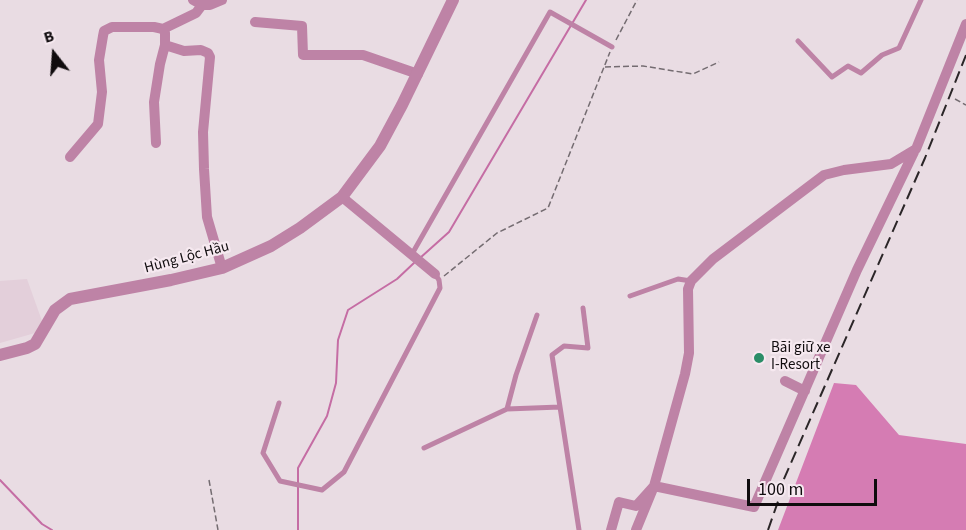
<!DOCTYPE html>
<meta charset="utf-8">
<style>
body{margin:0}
#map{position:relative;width:966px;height:530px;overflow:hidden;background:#e9dce3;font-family:"Source Sans 3",sans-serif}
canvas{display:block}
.north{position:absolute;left:24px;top:24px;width:60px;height:60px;-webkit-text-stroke:4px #f6e9f0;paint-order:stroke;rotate:343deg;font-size:16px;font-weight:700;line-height:24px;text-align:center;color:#100c0e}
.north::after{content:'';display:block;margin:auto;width:21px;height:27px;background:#100c0e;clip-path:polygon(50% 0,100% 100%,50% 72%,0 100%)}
.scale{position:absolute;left:747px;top:479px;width:130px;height:27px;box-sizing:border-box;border:3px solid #100c0e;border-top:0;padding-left:8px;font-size:18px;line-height:21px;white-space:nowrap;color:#100c0e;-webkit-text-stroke:4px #f6e9f0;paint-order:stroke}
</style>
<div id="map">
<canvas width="966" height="530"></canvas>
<div class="north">B</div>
<div class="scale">100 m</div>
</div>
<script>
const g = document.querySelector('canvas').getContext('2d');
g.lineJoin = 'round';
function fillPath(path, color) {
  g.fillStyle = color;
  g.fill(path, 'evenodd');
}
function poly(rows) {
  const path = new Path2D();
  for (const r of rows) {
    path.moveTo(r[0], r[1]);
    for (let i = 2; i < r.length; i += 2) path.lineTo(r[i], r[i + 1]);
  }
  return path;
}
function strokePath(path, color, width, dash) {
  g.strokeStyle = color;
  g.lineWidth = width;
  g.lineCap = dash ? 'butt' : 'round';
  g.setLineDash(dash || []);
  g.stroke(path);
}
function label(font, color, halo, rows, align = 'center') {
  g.font = font + ' "Source Sans 3",sans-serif';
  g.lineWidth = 4.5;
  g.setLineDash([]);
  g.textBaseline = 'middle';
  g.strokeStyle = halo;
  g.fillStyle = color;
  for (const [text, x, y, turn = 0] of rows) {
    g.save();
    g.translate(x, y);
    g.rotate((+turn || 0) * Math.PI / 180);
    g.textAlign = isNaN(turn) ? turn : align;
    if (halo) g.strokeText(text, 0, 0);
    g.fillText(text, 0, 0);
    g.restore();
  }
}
fillPath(poly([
 [27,279,42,321,35,333,0,343,0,281]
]), '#e3cfda');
fillPath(poly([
 [834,383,856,385,899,435,966,444,966,530,778,530]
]), '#d57cb3');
strokePath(poly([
 [420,258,449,232,586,0],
 [0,480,42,524,52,530],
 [298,530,298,468,327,416,336,383,338,340,348,310,397,279,415,262]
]), '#c56da4', 2);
strokePath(poly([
 [616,40,637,0],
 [605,67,643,66,693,74,719,62],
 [955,99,966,105],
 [444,276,497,233,548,208,610,52],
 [209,480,218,530]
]), '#746c71', 1.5, [6, 3]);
strokePath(poly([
 [798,41,832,77,848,66,861,73,882,55,899,48,921,0],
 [412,254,550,12,612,47],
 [630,296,678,279,691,281],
 [279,403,263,453,280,481,322,490,344,472,440,288,439,280,435,274],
 [507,409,516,375,537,315],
 [424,448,507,409,560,407],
 [579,530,552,355,564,346,588,348,583,308]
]), '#be83a6', 5);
strokePath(poly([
 [193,0,202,5,210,5,222,0],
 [255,22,302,26,303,55,363,55,418,74],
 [163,29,196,13,202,5],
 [165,45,184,51,201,50,208,53,210,57,203,132,204,169,207,217,222,268],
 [70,157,98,124,102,92,99,60,103,36,104,31,112,27,154,27,163,29,165,33,165,45,160,64,154,102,156,143],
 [342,197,435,274],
 [785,381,805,391],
 [611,530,619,502,636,506,654,486,754,507,857,270,914,152],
 [636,530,654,486,685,374,689,353,688,289,691,281,713,259,824,175,844,170,891,164,916,149,966,24]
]), '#be83a6', 10);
strokePath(poly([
 [0,355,27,348,35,344,55,310,70,299,171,280,222,268,271,246,300,228,342,197,380,146,402,105,453,0]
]), '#be83a6', 12);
strokePath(poly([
 [768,530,781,493,780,488,925,158,966,55]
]), '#2b2628', 2, [12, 6]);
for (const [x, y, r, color] of [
 [759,358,6,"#2a8d67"]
]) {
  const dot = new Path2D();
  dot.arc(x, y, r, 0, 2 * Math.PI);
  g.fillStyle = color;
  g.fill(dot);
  strokePath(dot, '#f6e9f0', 2);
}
label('15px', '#100c0e', '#f6e9f0', [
 ["Hùng Lộc Hầu",187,258,-15]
]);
label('15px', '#100c0e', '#f6e9f0', [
 ["Bãi giữ xe",771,349],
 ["I-Resort",771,366]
], 'left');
</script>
